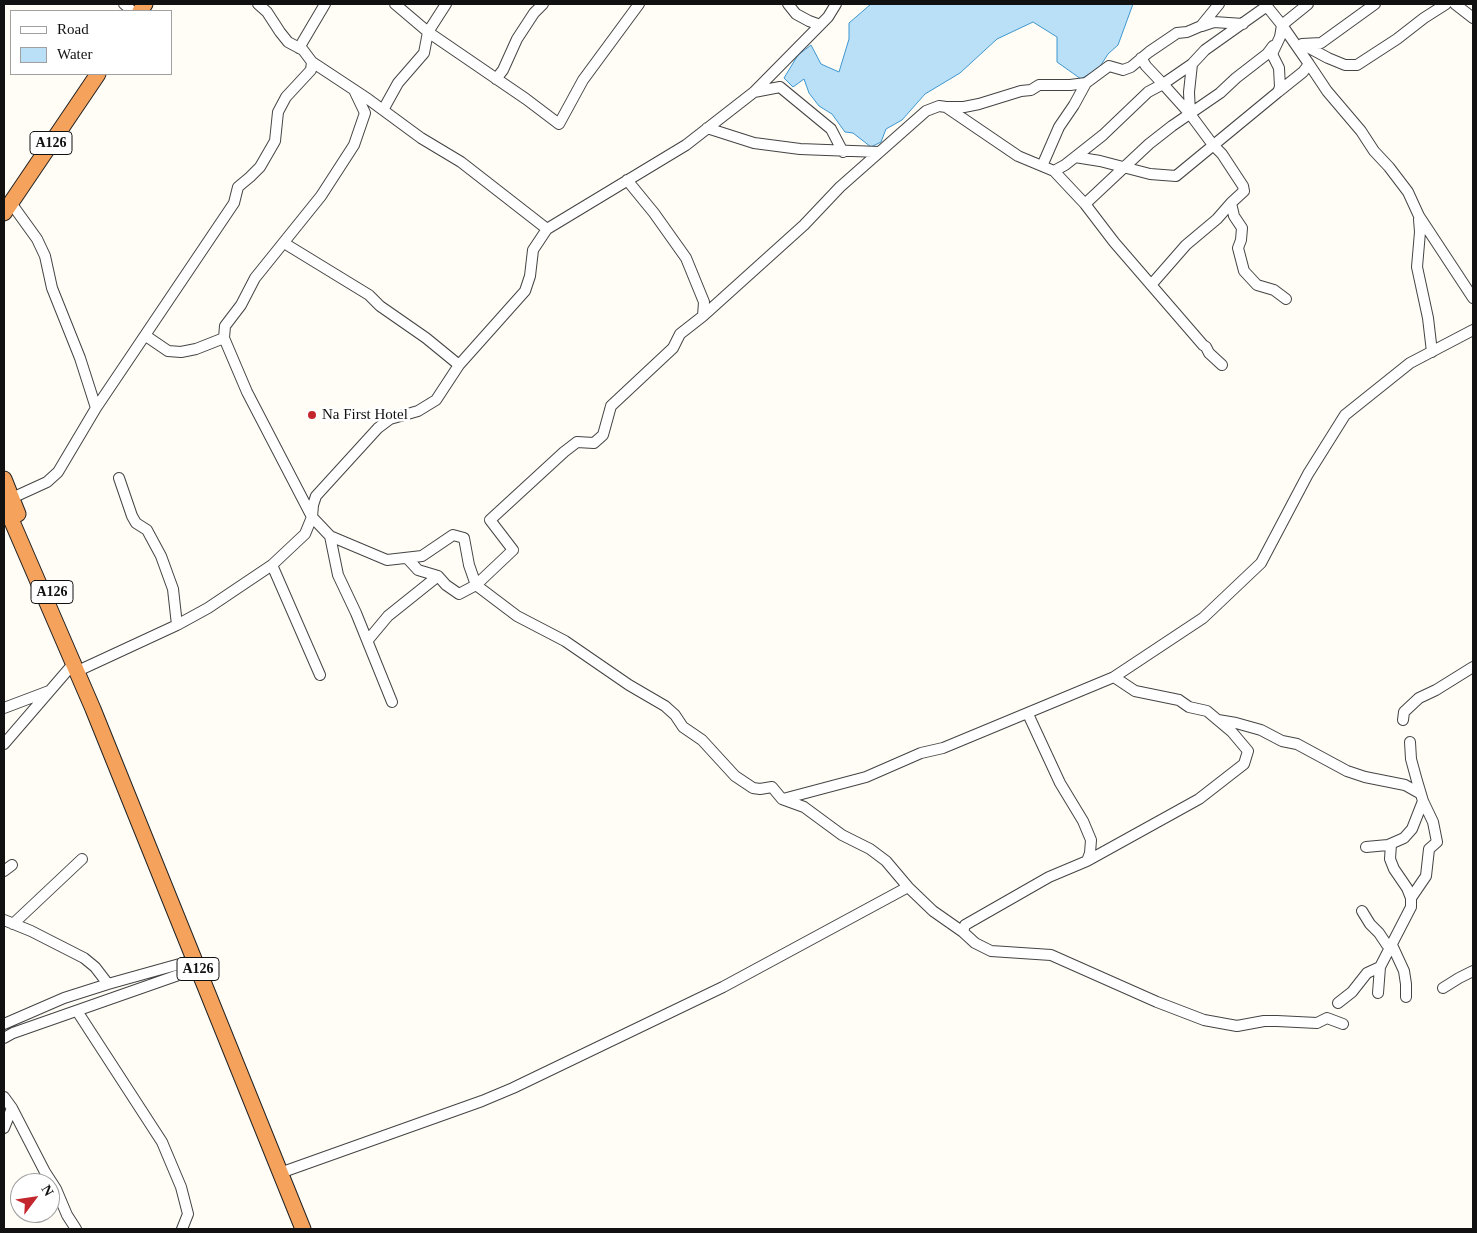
<!DOCTYPE html>
<style>
body{margin:0}
#map{position:relative;width:1477px;height:1233px;overflow:hidden;background:#fffdf5;font-family:"Times New Roman",serif}
canvas{display:block}
.frame{position:absolute;inset:0;border:5px solid #111;pointer-events:none}
.legend{position:absolute;left:10px;top:10px;width:162px;height:65px;box-sizing:border-box;background:#fff;border:1px solid #a0a0a0;margin:0;padding:6px 9px;list-style:none;font-size:15px;color:#111}
.legend li{display:flex;align-items:center;gap:10px;height:25px}
.legend b{width:25px;border:1px solid #a0a0a0}
.north{position:absolute;left:10px;top:1173px;width:50px;height:50px;box-sizing:border-box;background:#fff;border:1px solid #a0a0a0;border-radius:50%;rotate:59deg;font-size:14px;font-weight:700;line-height:20px;text-align:center;color:#111}
.north::after{content:'';display:block;margin:auto;width:18px;height:22px;background:#c4262e;clip-path:polygon(50% 0,100% 100%,50% 72%,0 100%)}
</style>
<div id="map">
<canvas width="1477" height="1233"></canvas>
<div class="frame"></div>
<ul class="legend">
<li><b style="height:6px;background:#fff"></b>Road</li>
<li><b style="height:14px;background:#b9e0f7"></b>Water</li>
</ul>
<div class="north">N</div>
</div>
<script>
const g = document.querySelector('canvas').getContext('2d');
g.lineJoin = 'round';
function fillPath(path, color) {
  g.fillStyle = color;
  g.fill(path, 'evenodd');
}
function poly(rows) {
  const path = new Path2D();
  for (const r of rows) {
    path.moveTo(r[0], r[1]);
    for (let i = 2; i < r.length; i += 2) path.lineTo(r[i], r[i + 1]);
  }
  return path;
}
function strokePath(path, color, width, dash) {
  g.strokeStyle = color;
  g.lineWidth = width;
  g.lineCap = dash ? 'butt' : 'round';
  g.setLineDash(dash || []);
  g.stroke(path);
}
function label(font, color, halo, rows, align = 'center') {
  g.font = font + ' "Times New Roman",serif';
  g.lineWidth = 5;
  g.setLineDash([]);
  g.textBaseline = 'middle';
  g.strokeStyle = halo;
  g.fillStyle = color;
  for (const [text, x, y, turn = 0] of rows) {
    g.save();
    g.translate(x, y);
    g.rotate((+turn || 0) * Math.PI / 180);
    g.textAlign = isNaN(turn) ? turn : align;
    if (halo) g.strokeText(text, 0, 0);
    g.fillText(text, 0, 0);
    g.restore();
  }
}
const water = poly([
 [871,4,1133,4,1118,45,1108,54,1099,68,1081,79,1057,62,1057,37,1033,22,997,39,960,73,925,94,902,120,886,129,881,142,871,147,853,133,845,132,832,114,819,106,809,93,804,79,793,87,784,78,798,55,811,45,821,64,839,72,849,39,849,23,871,4]
]);
fillPath(water, '#b9e0f7');
strokePath(water, '#3f96cf', 1);
const minor = poly([
 [124,4,130,9],
 [395,4,428,32,446,4],
 [788,4,796,14,809,21,820,25],
 [1265,4,1282,25,1309,64,1303,72,1278,92],
 [1455,4,1473,18],
 [1267,6,1205,50,1192,64,1163,84,1190,114,1213,145,1222,154,1243,186,1244,191,1231,203,1234,216,1242,228,1241,240,1238,248,1244,271,1257,285,1274,290,1286,299],
 [1202,26,1214,22,1243,24],
 [1302,44,1328,58,1345,65,1357,65,1397,39,1424,18,1446,4],
 [1302,44,1321,43,1375,4],
 [299,48,325,4],
 [312,62,368,99,421,138,461,162,547,229],
 [1309,64,1327,91,1361,131,1374,151,1389,167,1408,192,1419,216,1473,298],
 [496,79,503,70,517,39,534,13,543,4],
 [354,90,365,113,354,145,321,196,255,278,241,305,225,326,224,338,247,392,312,517,330,536,387,560,422,556,453,535,464,538,469,565,476,585,517,616,565,641,629,685,665,706,675,715,683,727,702,740,735,776,753,788,760,789,772,787,782,799,804,807,842,835,870,849,886,861,908,887],
 [754,92,780,87,831,129,843,152],
 [946,107,1018,156,1054,171,1065,165,1103,135,1148,92,1163,84,1146,66,1141,58],
 [383,110,398,83,424,53,428,32,526,99,559,124,583,80,639,4],
 [1190,114,1189,92,1192,64],
 [707,128,754,143,800,149,879,152],
 [1075,157,1100,161,1150,174,1176,176,1278,92,1280,87,1279,68,1272,54,1280,37,1282,25,1308,4],
 [1042,166,1059,127,1074,105,1086,83],
 [1054,171,1085,204,1114,242,1203,345,1206,347,1209,353,1222,365],
 [11,203,37,239,45,256,52,288,80,358,96,408],
 [1085,204,1149,144,1172,126,1220,93,1236,78,1267,54,1273,46],
 [1419,219,1420,232,1417,267,1428,318,1432,352],
 [284,243,369,295,380,306,426,338,459,365],
 [1151,285,1186,245,1217,219,1231,203],
 [703,316,804,225,840,187,926,111,939,106,946,107,964,107,979,104,1021,91,1031,90,1039,85,1070,85,1086,83,1109,66,1123,70,1131,67,1149,52,1177,33,1187,32,1201,26,1219,4],
 [146,336,168,351,181,352,196,349,224,338],
 [119,478,132,516,136,523,147,530,161,556,173,589,177,625],
 [12,498,47,482,58,472,96,408,234,203,238,187,250,177,260,167,275,141,278,112,286,97,311,70,312,62,303,50,288,42,280,32,267,12,258,4],
 [330,536,338,575,356,613,392,702],
 [407,558,418,570,438,576,446,585,459,594,476,585,513,550,490,520,564,452,577,442,594,443,603,435,611,406,673,348,680,334,703,316,704,302,686,258,654,213,627,180],
 [272,565,320,675],
 [368,640,388,616,438,576],
 [82,669,177,625,208,608,272,565,305,534,312,517,313,505,316,496,378,428,390,419,418,411,436,400,459,365,525,291,530,276,533,250,547,229,686,145,754,92,828,17,836,4],
 [4,708,49,691],
 [1218,720,1236,723,1261,730,1282,741,1297,744,1347,771,1365,777,1405,785,1421,794],
 [1403,720,1404,712,1419,698,1436,690,1473,667],
 [4,744,73,664],
 [783,799,866,777,921,753,943,748,1114,677,1203,618,1261,563,1308,474,1345,415,1410,363,1473,330],
 [1391,844,1390,859,1394,869,1407,888,1411,898],
 [1366,847,1388,845,1404,838,1412,829,1423,801],
 [1087,861,1199,799,1244,764,1248,751,1232,732,1207,711,1189,707,1179,700,1135,691,1114,677],
 [4,871,12,865],
 [1362,911,1370,924,1379,933,1387,945,1392,945,1404,971,1406,984,1406,997],
 [4,920,31,931,84,958,95,967,108,984,194,960],
 [13,924,82,859],
 [963,932,965,925,1049,877,1087,861,1090,853,1091,840,1083,821,1060,783,1028,714],
 [1443,988,1459,978,1473,971],
 [1378,993,1380,967,1411,907,1411,898,1426,876,1429,849,1437,842,1433,822,1423,801,1417,781,1411,759,1410,742],
 [1338,1003,1352,992,1367,973,1380,967],
 [77,1011,162,1142,181,1187,188,1214,182,1229],
 [4,1024,64,998,108,984],
 [4,1038,13,1033,187,972,196,966],
 [4,1097,12,1108,45,1172,56,1189,67,1215,76,1229],
 [4,1128,12,1108],
 [280,1173,482,1101,513,1088,723,987,908,887,933,911,963,932,975,943,991,951,1051,955,1157,1002,1204,1020,1237,1026,1264,1021,1277,1021,1317,1023,1327,1018,1343,1024]
]);
const highway = poly([
 [140,11,145,4],
 [4,213,98,74],
 [4,479,18,514],
 [4,503,93,709,303,1229]
]);
strokePath(minor, '#444', 12);
strokePath(highway, '#222', 17);
strokePath(minor, '#fff', 10);
strokePath(highway, '#f5a25d', 15);
for (const [x, y, r, color] of [
 [312,415,5,"#c4262e"]
]) {
  const dot = new Path2D();
  dot.arc(x, y, r, 0, 2 * Math.PI);
  g.fillStyle = color;
  g.fill(dot);
  strokePath(dot, '#fff', 2);
}
for (const [x, y, w] of [
 [51,143,42],
 [52,592,42],
 [198,969,42]
]) {
  const box = new Path2D();
  box.roundRect(x - w / 2, y - 11.5, w, 23, 4);
  g.fillStyle = '#fff';
  g.fill(box);
  strokePath(box, '#111', 1);
}
label('bold 14px', '#111', null, [
 ["A126",51,143],
 ["A126",52,592],
 ["A126",198,969]
]);
label('15px', '#111', '#fff', [
 ["Na First Hotel",322,415]
], 'left');
</script>
